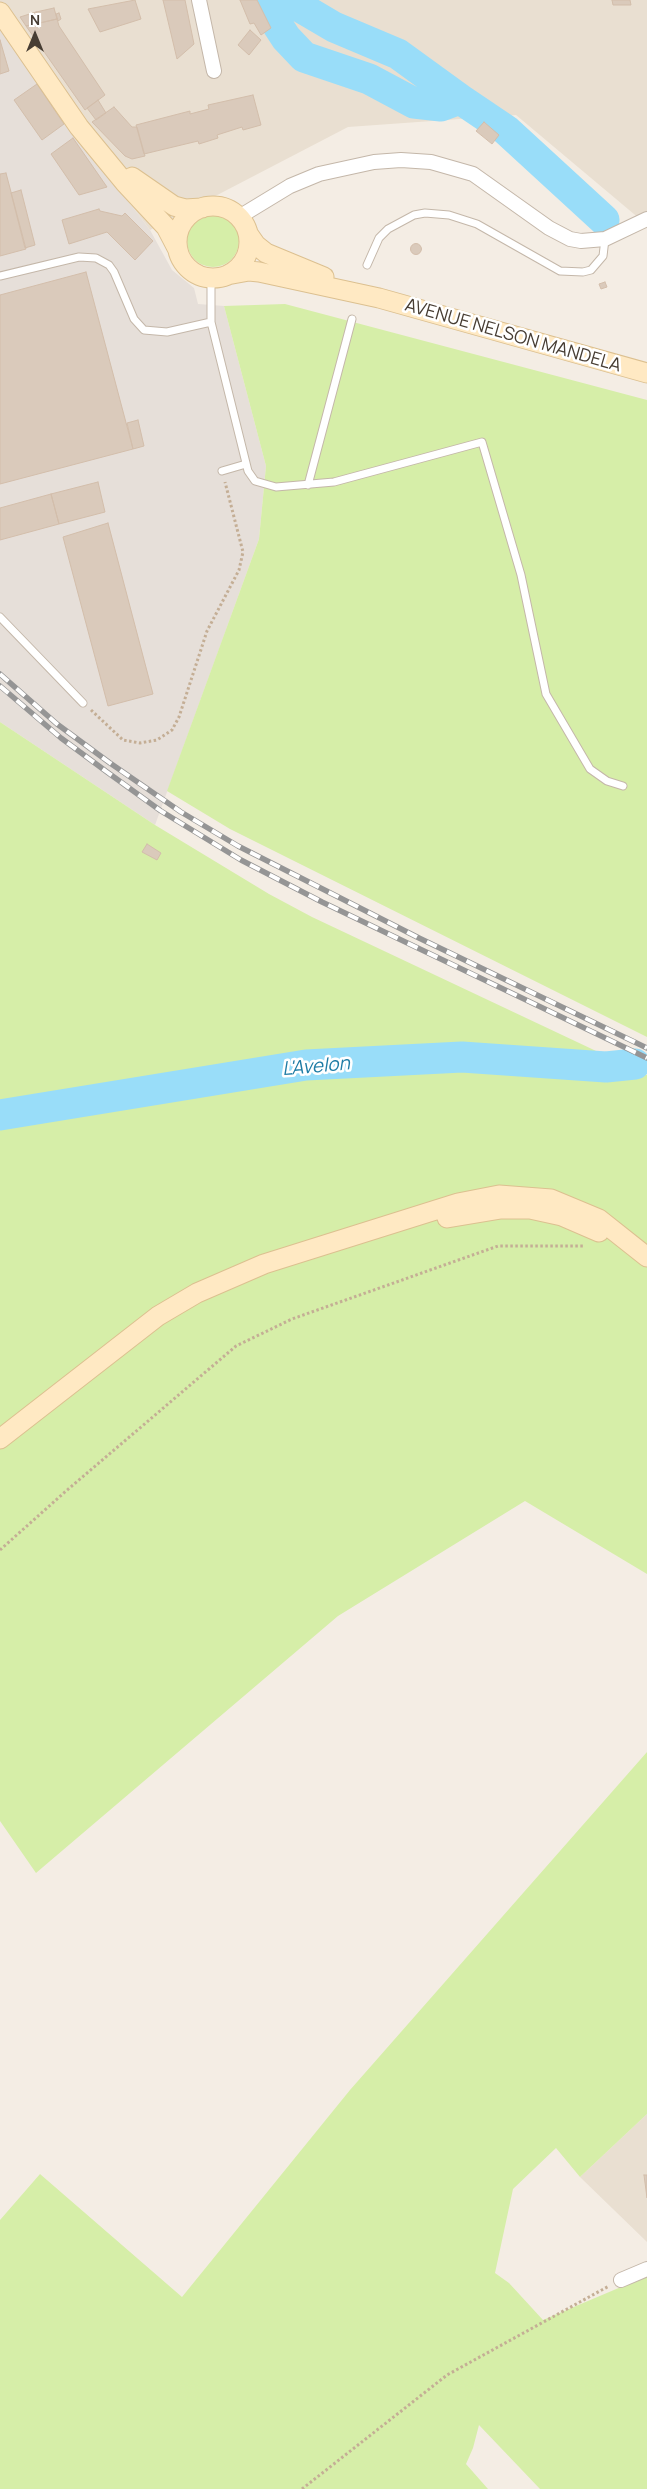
<!DOCTYPE html>
<style>
body{margin:0}
#map{position:relative;width:647px;height:2489px;overflow:hidden;background:#f4ede4;font-family:Manrope,sans-serif}
canvas{display:block}
.north{position:absolute;left:10px;top:10px;width:50px;height:50px;-webkit-text-stroke:4px #fff;paint-order:stroke;rotate:0deg;font-size:14px;font-weight:700;line-height:20px;text-align:center;color:#473d33}
.north::after{content:'';display:block;margin:auto;width:18px;height:22px;background:#473d33;clip-path:polygon(50% 0,100% 100%,50% 72%,0 100%)}
</style>
<div id="map">
<canvas width="647" height="2489"></canvas>
<div class="north">N</div>
</div>
<script>
const g = document.querySelector('canvas').getContext('2d');
g.lineJoin = 'round';
function fillPath(path, color) {
  g.fillStyle = color;
  g.fill(path, 'evenodd');
}
function poly(rows) {
  const path = new Path2D();
  for (const r of rows) {
    if (r.length === 3) {
      path.moveTo(r[0] + r[2], r[1]);
      path.arc(r[0], r[1], r[2], 0, 2 * Math.PI);
      continue;
    }
    path.moveTo(r[0], r[1]);
    for (let i = 2; i < r.length; i += 2) path.lineTo(r[i], r[i + 1]);
  }
  return path;
}
function strokePath(path, color, width, dash) {
  g.strokeStyle = color;
  g.lineWidth = width;
  g.lineCap = dash ? 'butt' : 'round';
  g.setLineDash(dash || []);
  g.stroke(path);
}
function label(font, color, halo, rows, align = 'center') {
  g.font = font + ' Manrope,sans-serif';
  g.lineWidth = 5;
  g.setLineDash([]);
  g.textBaseline = 'middle';
  g.strokeStyle = halo;
  g.fillStyle = color;
  for (const [text, x, y, turn = 0] of rows) {
    g.save();
    g.translate(x, y);
    g.rotate((+turn || 0) * Math.PI / 180);
    g.textAlign = isNaN(turn) ? turn : align;
    if (halo) g.strokeText(text, 0, 0);
    g.fillText(text, 0, 0);
    g.restore();
  }
}
fillPath(poly([
 [0,0,647,0,647,225,516,115,348,127,150,230,0,30],
 [647,2114,647,2242,580,2177]
]), '#e9dfd1');
fillPath(poly([
 [0,30,150,230,172,270,194,288,198,304,224,306,266,466,259,539,155,825,0,722]
]), '#e6dfd9');
fillPath(poly([
 [213,241,26],
 [285,304,647,400,647,1037,230,829,167,791,259,539,266,466,224,306],
 [0,722,155,825,269,894,312,917,647,1075,647,1574,525,1501,338,1616,36,1873,0,1821],
 [647,1752,647,2114,580,2177,556,2148,513,2189,495,2273,509,2283,543,2320,647,2276,647,2489,540,2489,479,2425,473,2448,466,2464,488,2489,0,2489,0,2220,40,2174,182,2297,350,2090]
]), '#d6eea8');
strokePath(poly([
 [265,0,271,15,286,38,304,57,369,79,414,103,441,106,460,99,506,130,604,220],
 [288,0,334,27,398,54,460,99],
 [0,1115,306,1065,462,1057,606,1067,635,1064]
]), '#99ddf9', 31);
const building = poly([
 [135,0,141,19,100,32,88,9,135,0],
 [163,0,185,0,194,44,177,59,163,0],
 [240,0,257,0,271,28,261,35,254,23,250,24,240,0],
 [612,0,630,0,631,5,613,5,612,0],
 [54,8,57,19,40,23,36,12,54,8],
 [36,12,40,23,26,26,20,17,36,12],
 [59,13,61,19,58,21,56,14,59,13],
 [57,19,59,26,105,95,85,110,26,26,57,19],
 [250,30,261,40,249,55,238,45,250,30],
 [0,40,9,71,0,74,0,40],
 [37,84,64,124,42,140,14,100,37,84],
 [253,95,261,125,243,130,242,127,217,135,218,138,199,144,198,141,144,154,136,125,190,111,190,114,209,109,208,105,253,95],
 [98,100,106,113,96,120,87,108,98,100],
 [114,107,132,127,137,127,145,156,132,159,125,156,92,122,114,107],
 [484,122,499,135,492,144,476,131,484,122],
 [73,138,107,187,79,195,51,154,73,138],
 [6,173,26,249,0,256,0,174,6,173],
 [21,190,35,245,25,248,11,193,21,190],
 [99,209,100,211,122,216,125,213,153,241,135,260,107,232,69,244,62,220,99,209],
 [416,249,5.5],
 [86,272,133,449,0,484,0,295,86,272],
 [605,282,607,287,601,289,599,284,605,282],
 [138,420,144,446,133,449,127,423,138,420],
 [98,482,105,512,59,524,51,494,98,482],
 [51,494,59,524,0,540,0,508,51,494],
 [108,523,153,694,108,706,63,537,108,523],
 [147,844,161,853,157,860,142,852,147,844],
 [644,2175,647,2175,647,2198,644,2175]
]);
fillPath(building, '#dacabb');
strokePath(building, '#d3beab', 1);
const lane = poly([
 [367,265,379,238,388,229,414,215,425,213,449,215,477,224,560,271,583,272,591,270,603,256,605,239],
 [0,276,79,257,96,258,109,265,114,272,134,319,144,330,167,332,211,322],
 [211,278,211,322,248,471,255,481,276,487,334,482,482,442,521,575,546,694,590,769,607,781,623,786],
 [222,471,246,464],
 [308,485,352,319],
 [0,617,83,703]
]);
const street = poly([
 [199,0,214,71],
 [239,217,290,186,319,174,374,162,401,160,431,162,473,174,549,228,570,239,581,241,605,239,647,219],
 [621,2280,647,2269]
]);
const secondary = poly([
 [0,12,79,127,125,183,166,227,178,250],
 [132,177,174,206,185,209,202,208],
 [213,242,36],
 [249,235,256,245,266,253,324,277],
 [227,275,249,271,259,272,379,298,647,373],
 [447,1218,501,1209,530,1209,562,1216,599,1232],
 [0,1439,158,1316,197,1293,264,1264,458,1203,499,1195,551,1199,599,1219,647,1257]
]);
strokePath(lane, '#c4b7a9', 9);
strokePath(street, '#c4b7a9', 16);
strokePath(secondary, '#dcc090', 21);
strokePath(poly([
 [91,710,123,740,140,743,157,740,172,730,179,717,207,631,239,570,243,552,225,482],
 [0,1550,66,1491,236,1346,292,1319,498,1246,583,1246],
 [302,2489,447,2375,609,2286]
]), '#c4ae95', 3, [2.5, 2.5]);
strokePath(lane, '#fff', 7);
strokePath(street, '#fff', 14);
strokePath(secondary, '#ffe9c3', 19);
const rail = poly([
 [0,674,57,724,110,763,181,812,238,846,419,938,647,1048],
 [0,686,61,738,107,772,161,811,241,860,322,902,647,1058]
]);
strokePath(rail, '#959595', 5.5);
strokePath(rail, '#fff', 4, [11]);
label('18px', '#473d33', '#fff', [
 ["AVENUE NELSON MANDELA",513,336,16]
]);
label('italic 19px', '#1e7ca5', '#fff', [
 ["L'Avelon",316,1067,-5]
]);
</script>
